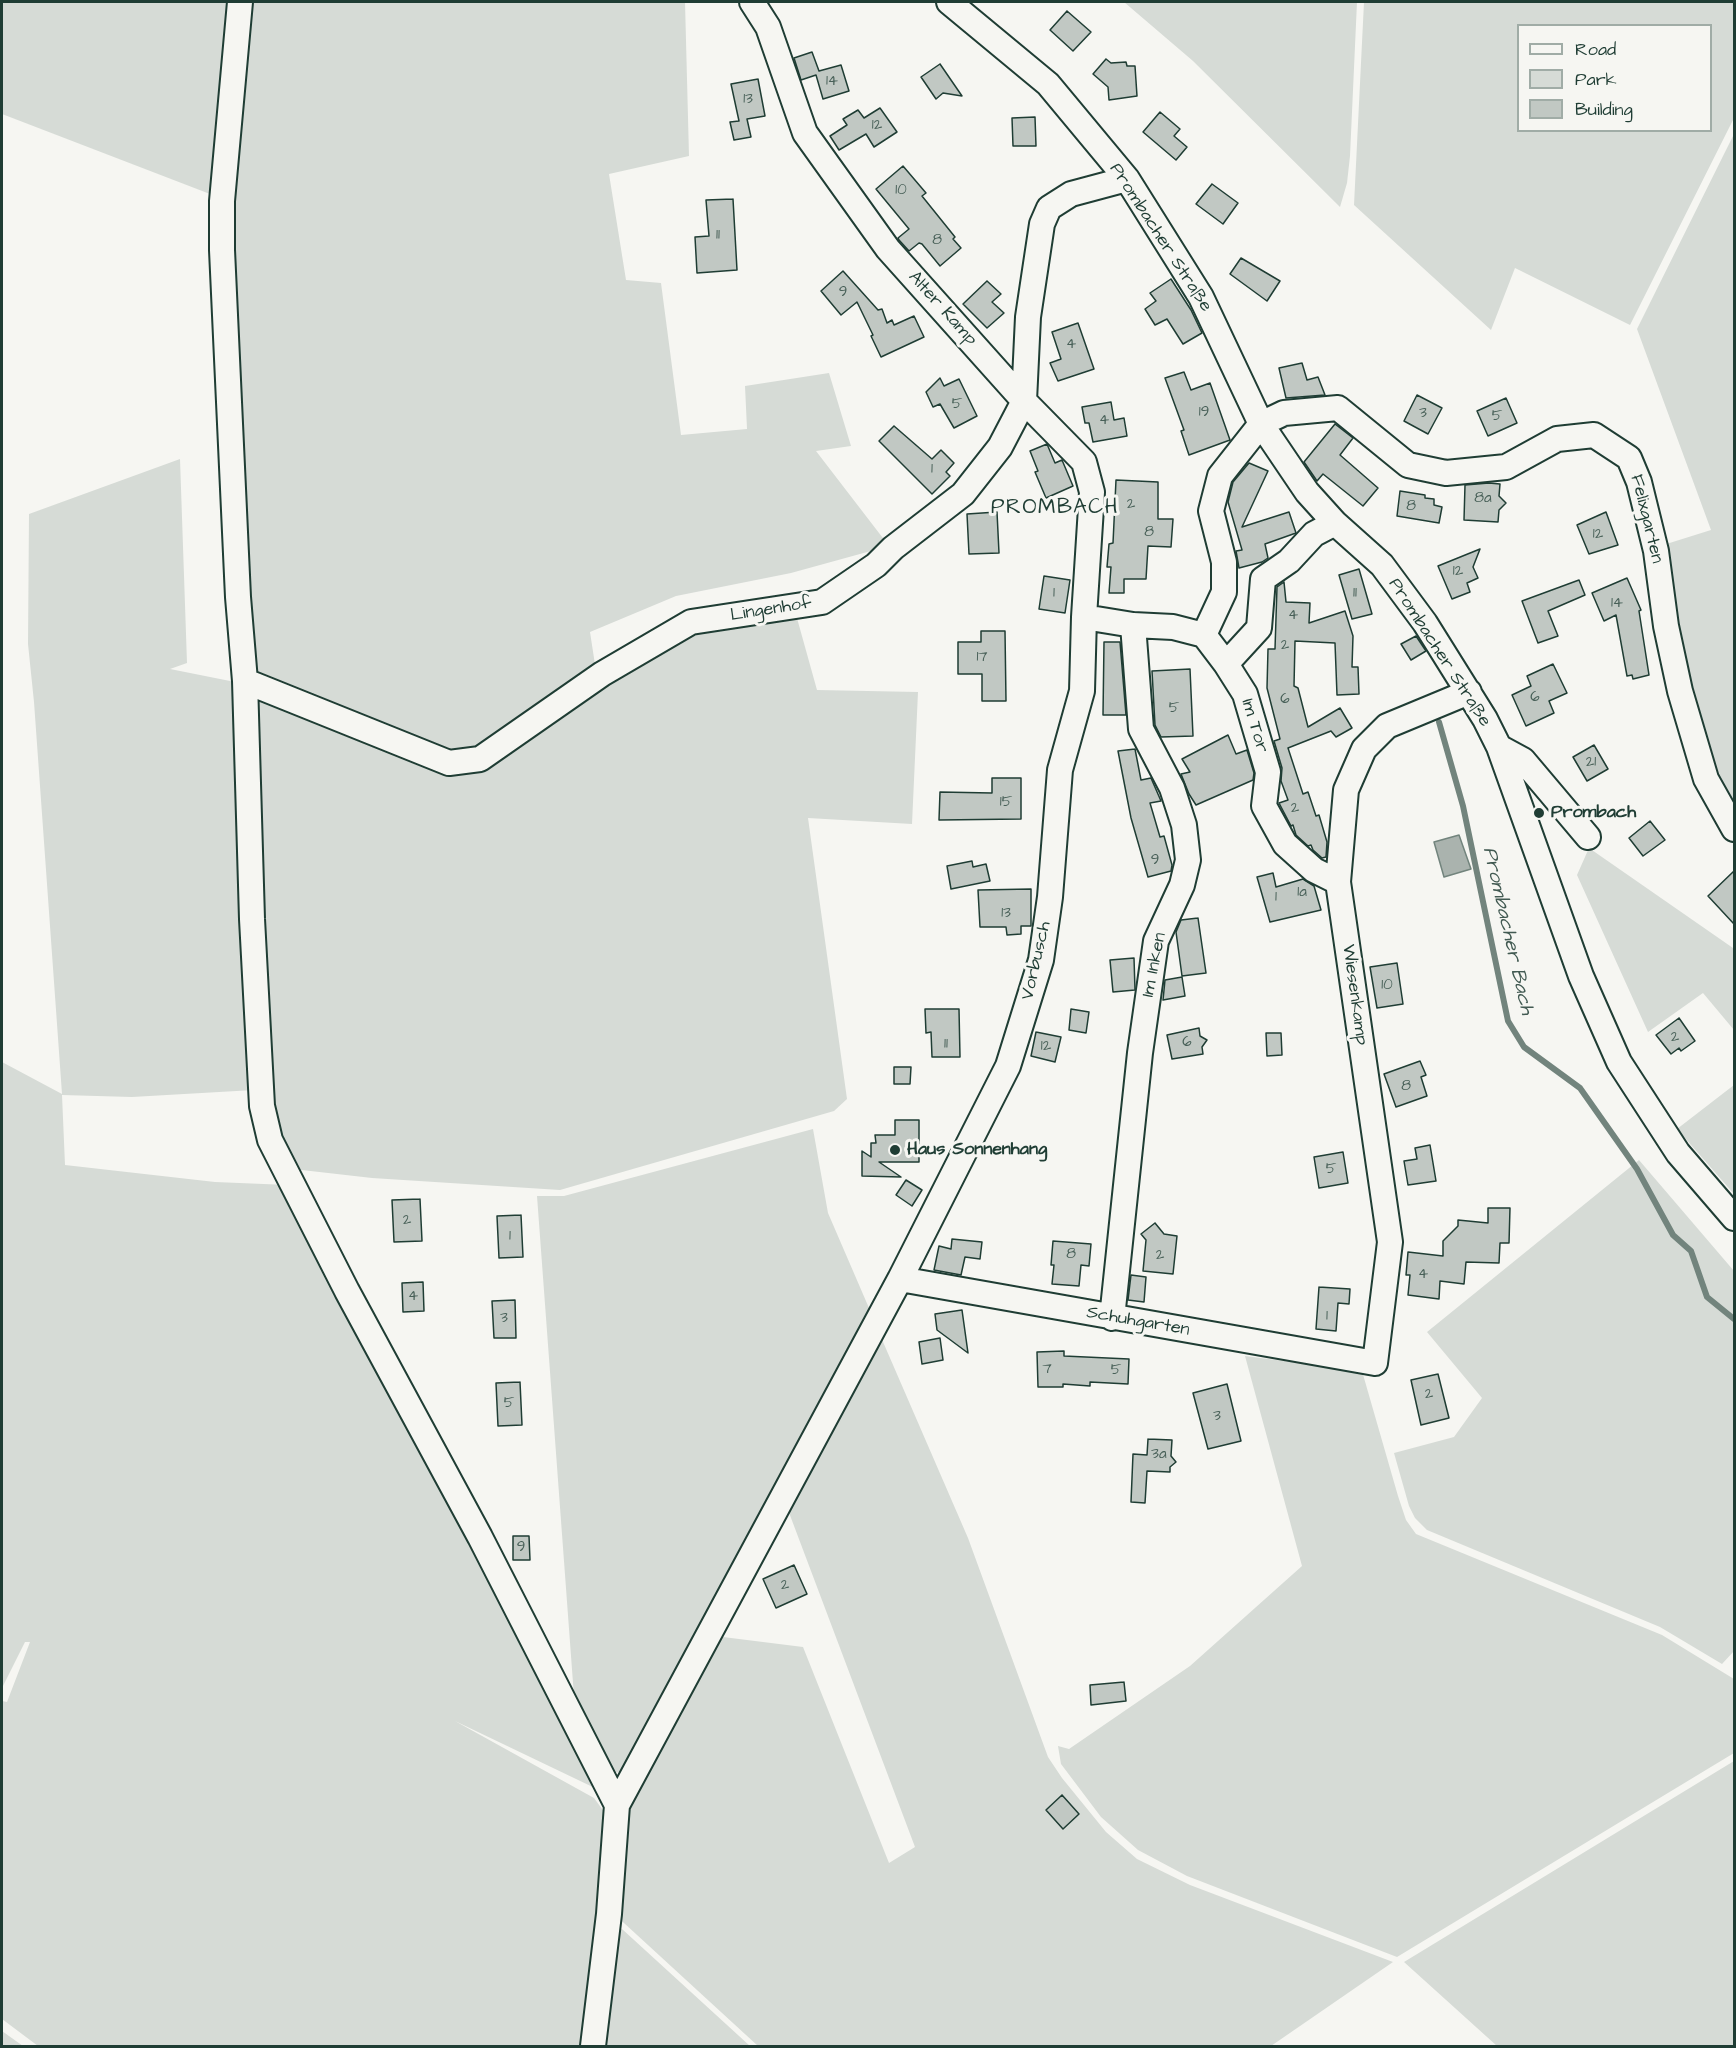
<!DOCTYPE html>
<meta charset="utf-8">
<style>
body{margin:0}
#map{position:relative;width:1736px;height:2048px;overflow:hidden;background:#f6f6f2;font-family:"Architects Daughter",sans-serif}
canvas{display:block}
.frame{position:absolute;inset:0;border:3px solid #1f3d34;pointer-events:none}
.legend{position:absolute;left:1517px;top:24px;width:195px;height:108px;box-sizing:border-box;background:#f6f6f2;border:2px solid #a0aca6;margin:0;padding:8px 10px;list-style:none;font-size:18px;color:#1f3d34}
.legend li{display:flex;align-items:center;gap:12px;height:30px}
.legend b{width:30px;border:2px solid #a0aca6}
</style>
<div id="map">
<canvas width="1736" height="2048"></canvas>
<div class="frame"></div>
<ul class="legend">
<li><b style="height:8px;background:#f6f6f2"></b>Road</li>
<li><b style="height:16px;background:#d6dbd6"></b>Park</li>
<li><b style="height:16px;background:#c1c8c3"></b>Building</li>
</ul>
</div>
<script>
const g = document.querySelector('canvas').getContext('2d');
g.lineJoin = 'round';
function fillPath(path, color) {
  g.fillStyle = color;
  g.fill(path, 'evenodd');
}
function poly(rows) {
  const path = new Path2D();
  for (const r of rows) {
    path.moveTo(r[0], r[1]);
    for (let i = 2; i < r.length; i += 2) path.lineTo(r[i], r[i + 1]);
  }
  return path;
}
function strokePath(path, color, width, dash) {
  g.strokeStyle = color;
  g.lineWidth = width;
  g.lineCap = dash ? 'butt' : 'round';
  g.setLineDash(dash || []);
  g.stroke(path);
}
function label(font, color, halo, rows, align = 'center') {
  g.font = font + ' "Architects Daughter",sans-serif';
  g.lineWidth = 6;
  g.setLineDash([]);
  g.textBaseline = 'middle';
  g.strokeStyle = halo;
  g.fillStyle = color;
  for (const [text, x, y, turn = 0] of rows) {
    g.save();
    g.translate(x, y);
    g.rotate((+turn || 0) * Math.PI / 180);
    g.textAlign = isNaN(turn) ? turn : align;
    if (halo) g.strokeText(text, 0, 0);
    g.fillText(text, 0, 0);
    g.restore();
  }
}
fillPath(poly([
 [2,2,235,2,218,191,210,194,2,114],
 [246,2,685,2,689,156,609,174,626,280,661,283,681,435,747,429,745,386,829,373,851,446,816,451,889,546,791,573,676,596,590,632,596,671,479,754,449,757,252,676,227,249],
 [1124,2,1357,2,1350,156,1347,183,1340,207,1193,61],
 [1364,2,1734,2,1734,118,1630,325,1515,268,1491,330,1354,205],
 [1518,26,1710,26,1710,130,1518,130],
 [1734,134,1734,815,1698,736,1660,546,1711,530,1637,329],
 [180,459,187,663,170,669,240,683,254,1090,132,1097,62,1095,65,1165,215,1182,288,1185,599,1790,455,1721,594,1798,605,1813,606,1838,585,2046,38,2046,2,2019,2,1701,7,1702,30,1642,25,1642,2,1688,2,1062,62,1094,34,702,28,644,29,514],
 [795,611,817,690,918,692,912,824,808,818,847,1099,834,1111,560,1190,372,1178,293,1169,267,1117,253,697,451,767,695,626],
 [1589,848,1733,948,1734,947,1734,1030,1703,993,1648,1032,1577,875],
 [1734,1085,1734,1194,1677,1129],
 [813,1129,828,1213,872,1315,625,1771,614,1773,575,1710,537,1196,564,1196],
 [1639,1160,1734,1271,1734,1651,1722,1664,1660,1627,1427,1530,1415,1518,1409,1506,1394,1453,1454,1437,1482,1398,1427,1332],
 [877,1328,968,1538,1048,1757,1062,1778,1106,1832,1137,1859,1190,1885,1393,1962,1271,2046,758,2046,612,1912,624,1820,636,1791,715,1636,803,1647,889,1863,915,1847,785,1502],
 [1245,1356,1362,1371,1398,1496,1406,1520,1416,1534,1662,1635,1734,1679,1734,1753,1397,1957,1187,1876,1138,1850,1101,1817,1061,1764,1058,1746,1069,1749,1190,1666,1302,1566],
 [1734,1761,1734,2046,1497,2046,1404,1962],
 [615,1928,622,1929,750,2046,599,2046],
 [2,2031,23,2046,2,2046]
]), '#d6dbd6');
const water = poly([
 [1459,835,1471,869,1444,877,1434,842,1459,835]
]);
fillPath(water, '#aab3ae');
strokePath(water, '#72847d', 1.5);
strokePath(poly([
 [1439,722,1463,806,1508,1021,1524,1047,1580,1088,1637,1169,1673,1235,1691,1251,1707,1297,1734,1319]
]), '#72847d', 6);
const building = poly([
 [1067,11,1091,32,1073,51,1050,30,1067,11],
 [812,52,819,71,841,65,849,91,823,99,816,75,801,80,794,58,812,52],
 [1106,59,1111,63,1126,62,1127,66,1135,66,1137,96,1109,100,1108,87,1093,74,1106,59],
 [940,64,962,96,943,93,936,99,921,77,940,64],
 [758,79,765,116,747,119,751,137,734,140,730,122,739,121,731,84,758,79],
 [880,108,897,132,874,147,866,134,839,150,830,136,847,125,843,119,858,110,864,118,880,108],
 [1160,112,1180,129,1174,136,1187,147,1176,160,1143,132,1160,112],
 [1035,117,1036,146,1013,146,1012,118,1035,117],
 [903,166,926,193,922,196,955,237,953,239,961,248,940,266,922,244,919,243,909,251,899,240,898,238,909,229,876,189,903,166],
 [1212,184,1238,203,1223,224,1196,204,1212,184],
 [733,199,737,270,697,273,695,237,709,236,706,200,733,199],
 [1241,258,1280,281,1267,301,1230,274,1241,258],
 [843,271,878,310,882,309,887,323,892,320,894,325,914,316,924,337,881,357,871,336,873,335,857,302,841,315,821,291,843,271],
 [1171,279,1191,310,1202,333,1183,344,1167,319,1155,325,1145,309,1156,301,1150,293,1171,279],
 [987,281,1001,294,992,302,1004,313,987,328,963,304,987,281],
 [1078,323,1094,369,1058,381,1050,363,1061,359,1052,332,1078,323],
 [1302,363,1307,380,1318,377,1325,395,1286,398,1279,368,1302,363],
 [1184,372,1191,390,1210,383,1230,440,1189,455,1181,431,1184,430,1165,378,1184,372],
 [940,378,944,386,959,379,977,416,954,428,940,404,933,407,926,392,940,378],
 [1417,395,1442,408,1428,434,1404,421,1417,395],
 [1506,398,1517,423,1488,436,1477,411,1506,398],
 [1111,402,1114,420,1124,418,1127,436,1093,442,1089,423,1085,423,1082,407,1111,402],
 [1335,424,1353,438,1340,455,1378,488,1363,506,1323,474,1317,481,1304,462,1335,424],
 [894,426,932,459,941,450,954,463,946,472,950,476,932,494,879,441,894,426],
 [1047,444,1055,463,1062,460,1073,486,1046,498,1035,472,1038,471,1030,451,1047,444],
 [1249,463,1268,471,1242,527,1289,512,1296,533,1265,544,1268,558,1262,562,1239,568,1236,551,1242,550,1228,502,1233,482,1249,463],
 [1116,480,1158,482,1158,519,1173,519,1171,547,1148,546,1146,579,1124,579,1124,593,1109,593,1111,567,1107,567,1109,544,1113,543,1116,480],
 [1489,483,1500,484,1499,496,1506,503,1499,510,1498,522,1464,520,1465,485,1489,483],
 [1400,491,1425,495,1425,498,1434,499,1434,505,1442,507,1439,523,1397,516,1400,491],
 [997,512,999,553,969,554,967,514,997,512],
 [1606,512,1618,545,1589,554,1577,525,1606,512],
 [1480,549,1473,567,1478,578,1467,583,1470,592,1452,599,1438,566,1480,549],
 [1359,569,1372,614,1352,619,1339,575,1359,569],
 [1044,576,1070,580,1065,613,1039,609,1044,576],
 [1627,578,1641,610,1639,611,1649,675,1633,679,1632,675,1627,676,1616,615,1604,621,1592,593,1627,578],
 [1579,580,1585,595,1548,611,1558,636,1538,643,1522,601,1579,580],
 [1284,582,1286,602,1310,603,1309,623,1345,611,1353,636,1352,667,1358,667,1359,694,1337,695,1335,643,1295,641,1294,686,1298,688,1308,727,1340,708,1352,728,1336,737,1331,731,1288,748,1303,794,1308,792,1316,816,1319,815,1327,842,1326,857,1322,858,1313,850,1311,845,1308,846,1296,835,1293,825,1291,826,1279,803,1288,800,1281,781,1282,768,1274,741,1280,739,1267,688,1268,649,1275,649,1277,587,1284,582],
 [981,631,1005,631,1006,701,982,701,982,674,958,674,958,642,981,642,981,631],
 [1416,636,1426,651,1411,660,1401,644,1416,636],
 [1104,642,1120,642,1126,715,1103,715,1104,642],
 [1553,664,1567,693,1549,701,1554,713,1526,726,1512,695,1531,686,1527,676,1553,664],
 [1190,669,1193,736,1161,737,1155,725,1152,671,1190,669],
 [1228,735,1236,754,1247,750,1254,773,1253,780,1196,805,1189,794,1181,774,1190,772,1182,759,1228,735],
 [1594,745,1608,769,1587,781,1573,757,1594,745],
 [1135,749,1141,780,1151,778,1161,801,1150,803,1160,837,1164,836,1172,865,1171,871,1148,877,1131,818,1118,751,1135,749],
 [992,778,1021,778,1021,819,939,820,940,792,992,793,992,778],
 [1650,821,1665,840,1643,856,1629,838,1650,821],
 [972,861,973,867,986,864,990,881,951,889,947,866,972,861],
 [1734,871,1734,924,1708,896,1734,871],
 [1273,873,1276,887,1303,879,1314,886,1321,910,1270,922,1257,877,1273,873],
 [1031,889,1031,926,1021,926,1021,934,1007,935,1006,927,980,927,978,890,1031,889],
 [1198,918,1206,973,1182,976,1176,932,1181,920,1198,918],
 [1134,958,1135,990,1113,992,1110,960,1134,958],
 [1397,963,1403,1004,1377,1008,1370,967,1397,963],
 [1182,977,1185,996,1163,1000,1165,980,1182,977],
 [925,1009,959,1009,960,1057,932,1057,931,1032,926,1033,925,1009],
 [1071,1009,1089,1012,1086,1033,1069,1030,1071,1009],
 [1679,1018,1695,1041,1681,1051,1679,1048,1671,1054,1656,1035,1679,1018],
 [1199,1028,1200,1036,1207,1040,1202,1047,1203,1054,1172,1059,1167,1035,1199,1028],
 [1036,1032,1061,1037,1055,1062,1031,1056,1036,1032],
 [1266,1033,1281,1033,1282,1055,1267,1056,1266,1033],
 [1420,1061,1426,1075,1421,1077,1427,1096,1396,1107,1384,1074,1420,1061],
 [894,1067,911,1067,910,1084,894,1084,894,1067],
 [895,1120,919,1120,919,1162,879,1162,901,1177,862,1176,862,1151,871,1157,871,1143,876,1143,875,1135,895,1135,895,1120],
 [1430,1145,1436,1181,1408,1185,1404,1161,1417,1159,1415,1148,1430,1145],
 [1343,1152,1348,1183,1319,1188,1314,1157,1343,1152],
 [906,1180,922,1190,912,1206,896,1195,906,1180],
 [420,1199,422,1241,394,1242,392,1200,420,1199],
 [1488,1208,1510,1208,1509,1243,1500,1243,1499,1263,1466,1262,1464,1284,1440,1281,1439,1299,1408,1295,1410,1275,1406,1275,1408,1252,1443,1256,1443,1241,1458,1226,1458,1220,1488,1223,1488,1208],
 [521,1215,523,1257,499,1258,497,1216,521,1215],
 [1155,1223,1164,1234,1177,1236,1173,1274,1143,1271,1146,1240,1141,1234,1155,1223],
 [952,1239,982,1242,980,1259,965,1257,961,1275,934,1270,939,1246,951,1249,952,1239],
 [1053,1241,1091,1244,1089,1266,1081,1265,1079,1286,1052,1284,1054,1265,1051,1265,1053,1241],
 [1131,1275,1146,1277,1144,1302,1128,1300,1131,1275],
 [423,1282,424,1311,403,1312,402,1283,423,1282],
 [1319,1287,1350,1289,1349,1304,1338,1303,1336,1331,1316,1329,1319,1287],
 [515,1300,516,1338,494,1338,492,1301,515,1300],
 [962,1310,968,1353,937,1330,935,1314,962,1310],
 [940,1338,943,1360,922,1364,919,1342,940,1338],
 [1064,1351,1064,1356,1129,1359,1128,1384,1090,1382,1090,1386,1063,1384,1063,1387,1038,1387,1037,1352,1064,1351],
 [1438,1374,1449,1418,1421,1425,1411,1380,1438,1374],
 [520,1382,522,1425,498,1426,496,1383,520,1382],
 [1227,1384,1241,1441,1208,1449,1193,1393,1227,1384],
 [1148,1439,1172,1440,1171,1456,1176,1462,1170,1467,1170,1472,1147,1471,1145,1503,1131,1502,1133,1454,1147,1455,1148,1439],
 [513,1536,529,1536,530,1560,513,1560,513,1536],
 [794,1565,807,1594,776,1608,763,1579,794,1565],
 [1124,1682,1126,1701,1091,1705,1090,1685,1124,1682],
 [1062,1795,1079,1814,1063,1829,1046,1810,1062,1795]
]);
fillPath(building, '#c1c8c3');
strokePath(building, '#1f3d34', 1.5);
const minor = poly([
 [240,2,222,201,222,250,238,597,245,681,252,919,262,1106,270,1140,347,1291,480,1537,617,1805],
 [949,2,1048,84,1127,179,1201,297,1261,424,1307,492,1335,523,1382,565,1425,623,1485,719,1499,747,1581,976,1619,1062,1678,1153,1734,1218],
 [1084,617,1133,625,1173,627,1204,635,1226,664,1245,694,1268,772,1264,806,1285,844,1314,870,1338,882],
 [1204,635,1224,592,1224,562,1211,511,1220,476,1261,424,1284,413,1338,408,1408,465,1446,473,1506,467,1557,439,1594,435,1629,458,1639,482,1656,551,1666,626,1680,691,1706,779,1734,829],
 [1226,664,1259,628,1263,579,1289,561,1314,534,1335,523],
 [245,681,449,763,480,759,602,674,691,622,822,602,876,565,893,548,963,494,1000,447,1024,401,1028,317,1042,224,1049,208,1071,194,1127,179],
 [1499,747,1523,760,1588,837],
 [900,1279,1375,1363,1390,1242,1338,882,1346,790,1364,749,1387,726,1469,692],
 [1112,1318,1140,1053,1156,941,1182,885,1188,860,1184,825,1172,788,1141,729,1133,625],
 [593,2046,609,1914,617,1805,900,1279,1008,1066,1041,960,1050,897,1060,770,1082,691,1084,617,1092,492,1084,462,1024,401,888,249,805,133,768,27,752,2]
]);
strokePath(minor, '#1f3d34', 28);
strokePath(minor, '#f6f6f2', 24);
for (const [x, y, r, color] of [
 [1539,813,6,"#1f3d34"],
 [895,1150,6,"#1f3d34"]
]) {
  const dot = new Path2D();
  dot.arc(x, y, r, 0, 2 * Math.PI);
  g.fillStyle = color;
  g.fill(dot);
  strokePath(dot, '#f6f6f2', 2);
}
label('15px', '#486058', null, [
 ["14",832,82],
 ["13",748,100],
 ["12",877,126],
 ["10",901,191],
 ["11",718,236],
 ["8",937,241],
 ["9",843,293],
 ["4",1071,345],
 ["5",957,405],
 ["19",1204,413],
 ["3",1423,414],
 ["5",1497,417],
 ["4",1104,421],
 ["1",932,470],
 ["8a",1483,499],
 ["2",1131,505],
 ["8",1411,507],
 ["8",1149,533],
 ["12",1598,535],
 ["12",1458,572],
 ["1",1054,594],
 ["11",1355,594],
 ["14",1617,604],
 ["4",1293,616],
 ["2",1285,646],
 ["17",982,658],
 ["6",1535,698],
 ["6",1285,700],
 ["5",1174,709],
 ["21",1591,763],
 ["15",1006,803],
 ["2",1295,809],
 ["9",1155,861],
 ["1a",1302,893],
 ["1",1276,898],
 ["13",1006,914],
 ["10",1387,986],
 ["2",1675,1038],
 ["6",1187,1043],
 ["11",946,1045],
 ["12",1046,1047],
 ["8",1406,1087],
 ["5",1331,1170],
 ["2",407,1221],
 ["1",510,1237],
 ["8",1071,1255],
 ["2",1160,1256],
 ["4",1423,1275],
 ["4",413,1297],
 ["1",1327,1317],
 ["3",504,1319],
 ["7",1047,1370],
 ["5",1116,1371],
 ["2",1429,1395],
 ["5",509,1404],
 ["3",1217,1417],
 ["3a",1159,1455],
 ["9",521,1548],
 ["2",785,1586]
]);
label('18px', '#1f3d34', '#f6f6f2', [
 ["Prombacher Straße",1160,238,57],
 ["Alter Kamp",942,309,48],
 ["Felixgarten",1646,519,76],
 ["Lingenhof",771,610,-9],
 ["Prombacher Straße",1439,653,57],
 ["Im Tor",1254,726,73],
 ["Vorbusch",1037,961,-77],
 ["Im Inken",1155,965,-79],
 ["Wiesenkamp",1354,995,82],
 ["Schuhgarten",1138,1322,10]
]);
label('bold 18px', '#1f3d34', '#f6f6f2', [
 ["Prombach",1551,813],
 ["Haus Sonnenhang",907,1150]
], 'left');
label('italic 20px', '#425a52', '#f6f6f2', [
 ["Prombacher Bach",1507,931,77]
]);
g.letterSpacing = '1.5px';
label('21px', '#1f3d34', '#f6f6f2', [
 ["PROMBACH",1055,509]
]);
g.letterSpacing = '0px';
</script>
